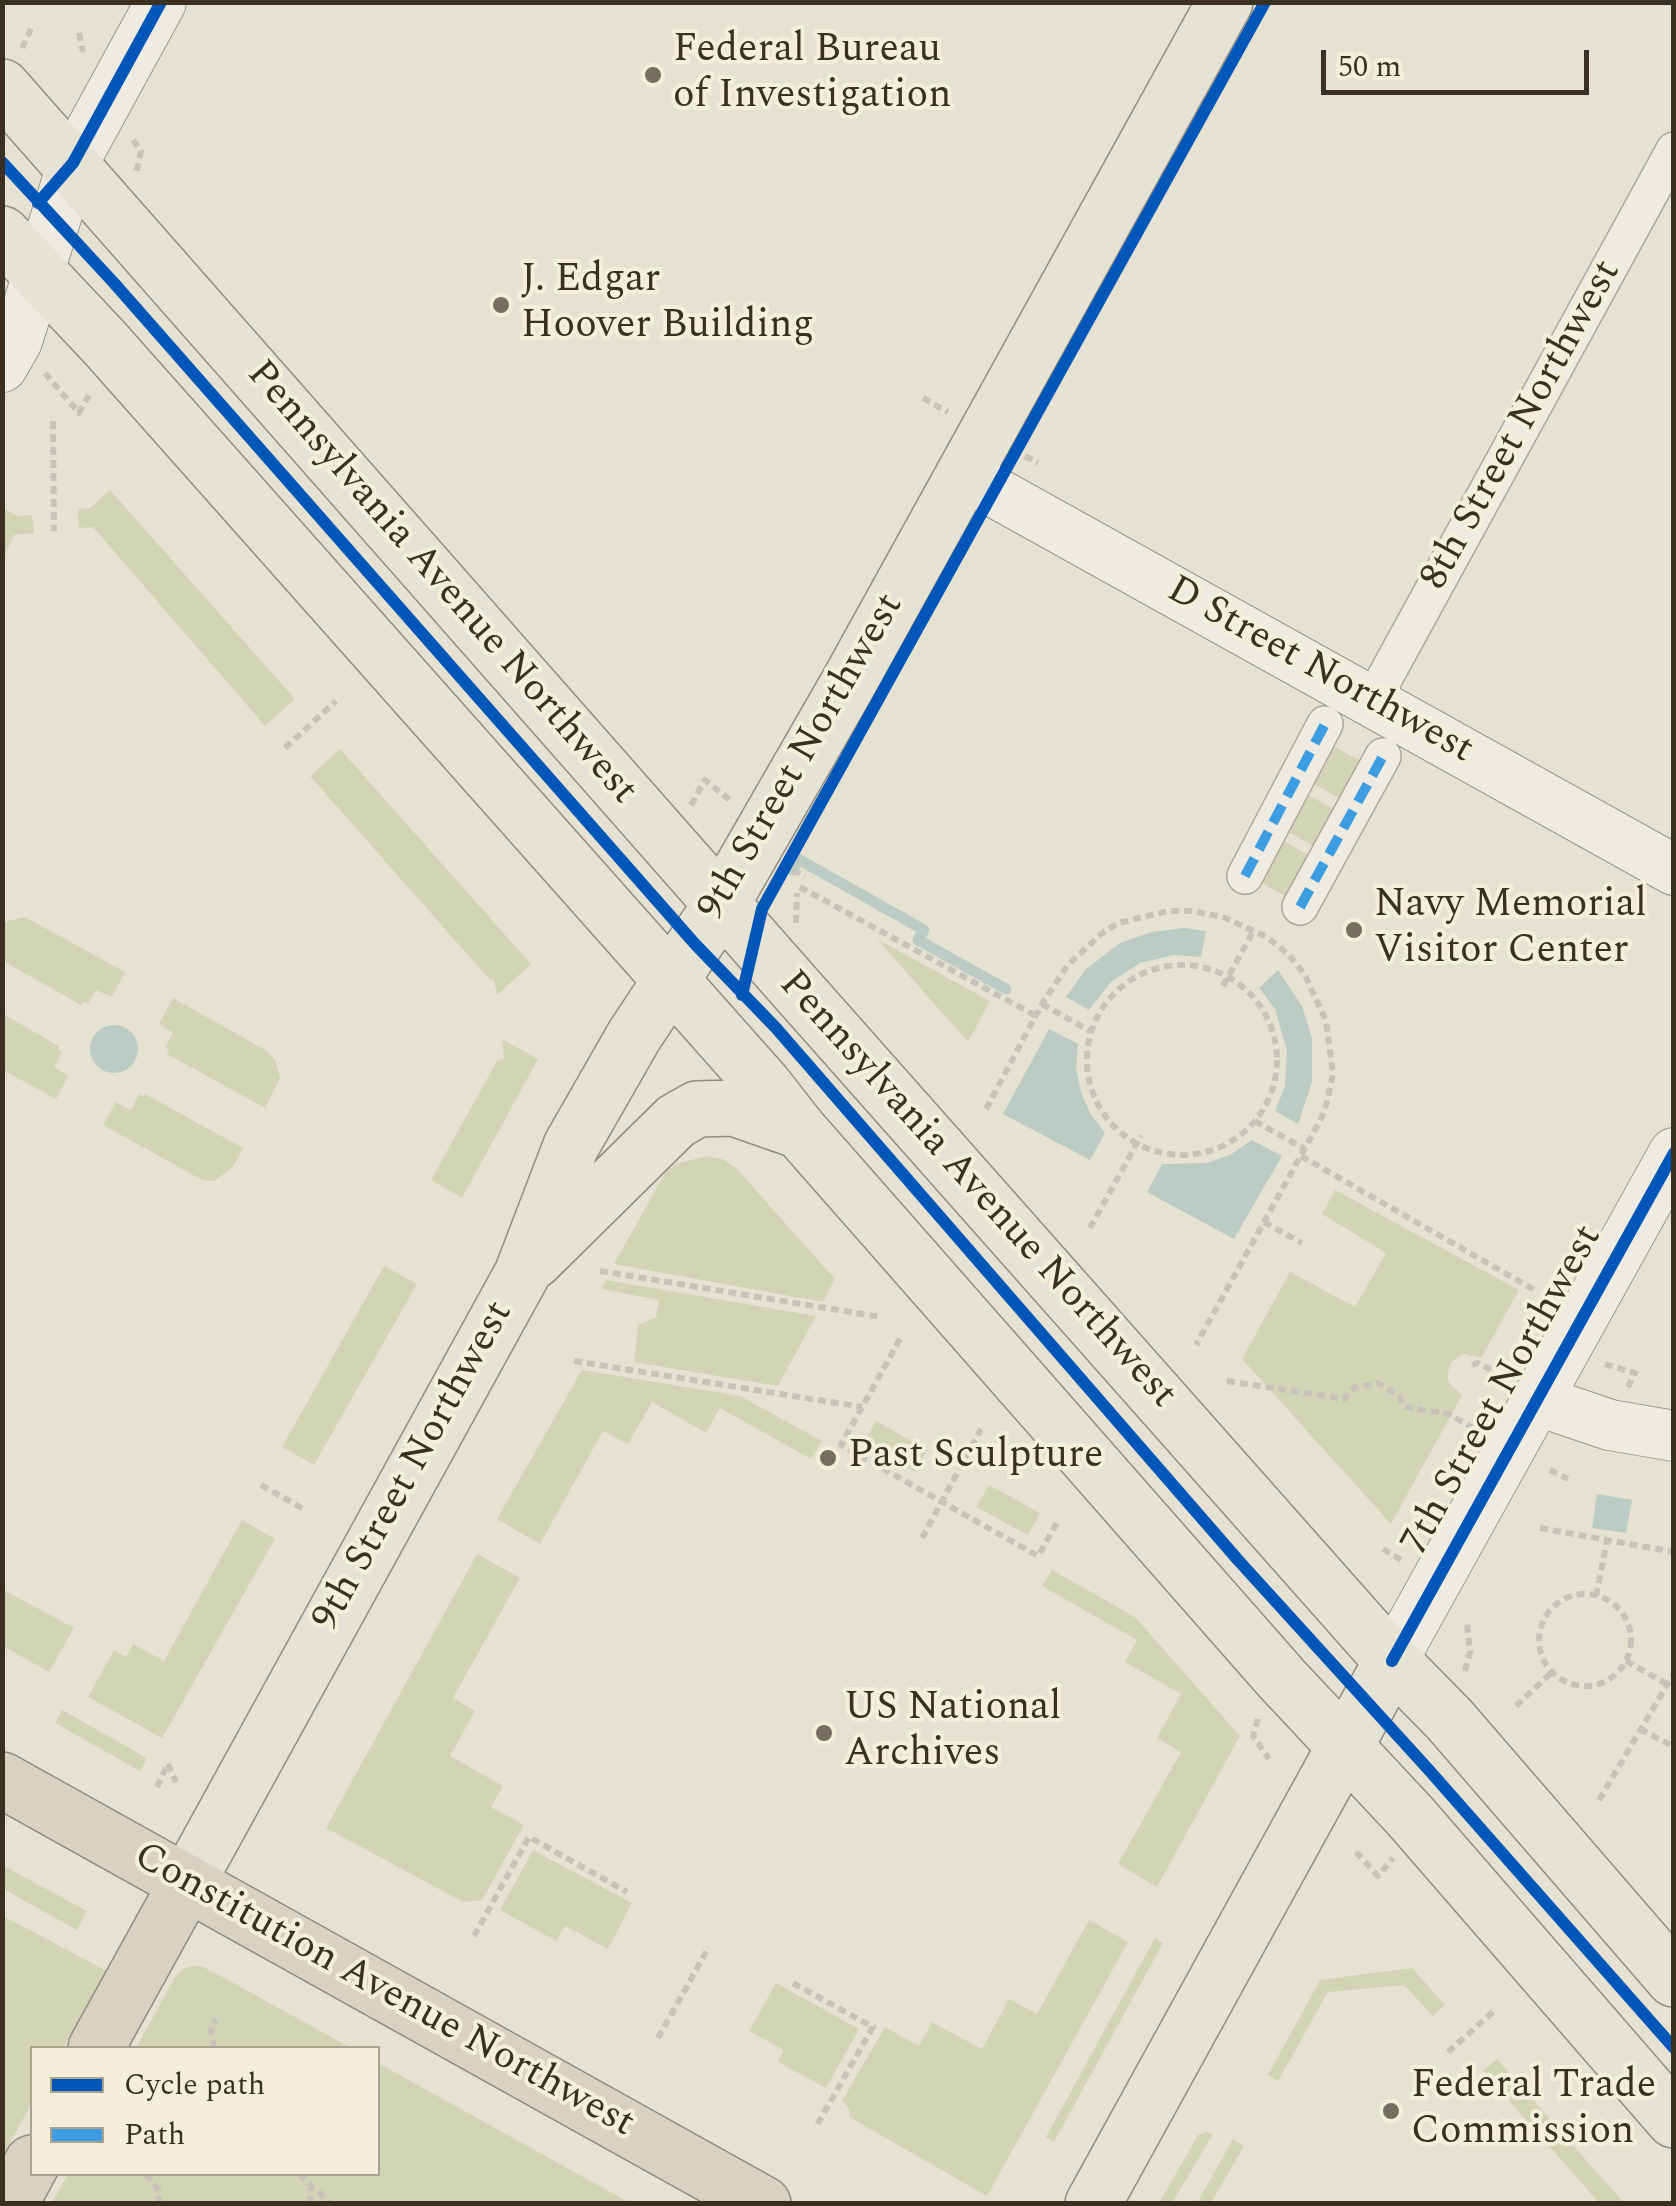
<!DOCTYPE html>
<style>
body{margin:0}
#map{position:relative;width:1676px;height:2206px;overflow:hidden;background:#e5e2d3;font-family:Spectral,serif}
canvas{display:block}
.frame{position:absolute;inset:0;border:5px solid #3a3022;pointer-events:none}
.legend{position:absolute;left:30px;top:2046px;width:350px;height:130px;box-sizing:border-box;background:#f4efda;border:2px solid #aaa390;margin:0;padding:12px 18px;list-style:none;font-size:30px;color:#3a3022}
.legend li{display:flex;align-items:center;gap:20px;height:50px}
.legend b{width:50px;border:2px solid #aaa390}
.scale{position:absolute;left:1321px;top:50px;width:268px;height:45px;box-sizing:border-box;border:5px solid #3a3022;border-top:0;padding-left:12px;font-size:30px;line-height:35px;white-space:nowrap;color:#3a3022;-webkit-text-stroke:8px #f4efda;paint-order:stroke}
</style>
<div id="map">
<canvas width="1676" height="2206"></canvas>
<div class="frame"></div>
<ul class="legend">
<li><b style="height:12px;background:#0057b8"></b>Cycle path</li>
<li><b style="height:12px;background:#3e9de0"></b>Path</li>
</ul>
<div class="scale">50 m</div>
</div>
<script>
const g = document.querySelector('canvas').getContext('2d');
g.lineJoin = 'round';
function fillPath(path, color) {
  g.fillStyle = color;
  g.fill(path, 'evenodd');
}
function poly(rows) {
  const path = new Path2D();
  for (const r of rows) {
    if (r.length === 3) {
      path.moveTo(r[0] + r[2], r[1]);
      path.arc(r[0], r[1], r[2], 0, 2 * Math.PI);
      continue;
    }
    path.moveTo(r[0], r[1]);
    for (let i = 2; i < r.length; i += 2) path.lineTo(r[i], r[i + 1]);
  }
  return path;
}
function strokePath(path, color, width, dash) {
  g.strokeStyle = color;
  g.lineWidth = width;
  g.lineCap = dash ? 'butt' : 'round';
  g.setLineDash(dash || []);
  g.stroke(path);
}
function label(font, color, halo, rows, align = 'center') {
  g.font = font + ' Spectral,serif';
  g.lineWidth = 8;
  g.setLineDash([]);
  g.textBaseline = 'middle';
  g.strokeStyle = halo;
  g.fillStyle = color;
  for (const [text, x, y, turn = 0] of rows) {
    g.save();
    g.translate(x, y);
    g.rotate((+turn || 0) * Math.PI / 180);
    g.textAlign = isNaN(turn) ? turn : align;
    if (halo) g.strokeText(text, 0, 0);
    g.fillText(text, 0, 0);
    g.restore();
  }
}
fillPath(poly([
 [110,490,295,699,265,726,93,527,79,528,78,509,90,508],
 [3,508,17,516,32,515,34,533,14,535,3,559],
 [1329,744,1365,763,1345,801,1308,781],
 [340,749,531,964,497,995,494,980,489,979,310,776],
 [1303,792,1339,812,1319,849,1283,829],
 [1278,838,1316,859,1293,901,1255,879],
 [25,917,125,972,112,997,96,990,88,1004,84,1002,81,1005,3,961,3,922],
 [877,939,990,1001,968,1042],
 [173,998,267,1051,275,1060,280,1078,265,1108,167,1054,169,1050,165,1048,173,1033,159,1024],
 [3,1014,59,1046,58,1050,62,1052,54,1067,68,1076,56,1099,3,1070],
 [502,1039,538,1059,462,1198,431,1180,497,1061,504,1058],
 [139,1094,143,1097,145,1094,243,1148,233,1167,214,1181,202,1180,103,1125,116,1102,131,1110],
 [707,1156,722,1159,736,1168,835,1279,823,1302,614,1264,665,1173,676,1164],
 [1335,1190,1519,1290,1481,1358,1464,1354,1451,1362,1447,1376,1449,1383,1462,1395,1391,1524,1242,1359,1290,1272,1355,1307,1386,1253,1322,1214],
 [384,1266,417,1284,314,1465,282,1447],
 [606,1280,816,1316,778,1386,634,1362,638,1325,656,1317,659,1300,601,1289],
 [582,1370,740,1396,822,1441,811,1459,720,1408,706,1433,652,1402,628,1444,603,1431,540,1544,497,1519],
 [876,1421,927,1450,915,1472,864,1443],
 [989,1485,1040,1513,1028,1535,976,1507],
 [242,1520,275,1539,162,1738,88,1697,114,1650,126,1657,133,1644,164,1661],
 [477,1554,520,1578,453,1698,475,1711,450,1756,503,1786,491,1807,524,1825,482,1900,463,1902,326,1828],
 [1052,1570,1135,1617,1240,1736,1157,1887,1118,1864,1181,1752,1157,1738,1181,1694,1125,1662,1137,1640,1042,1586],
 [2,1589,74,1628,49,1672,3,1646],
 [62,1710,147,1758,140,1771,55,1723],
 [533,1850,632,1903,608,1949,565,1926,556,1941,500,1910],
 [2,1865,87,1911,77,1930,3,1889],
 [3,1916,107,1971,63,2048,32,2048,32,2103,3,2155],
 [1089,1920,1128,1942,987,2196,849,2117,850,2110,842,2101,885,2027,919,2046,932,2022,982,2049,1009,1999,1037,2014],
 [1155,1938,1163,1943,1054,2142,1046,2137],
 [193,1966,203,1967,219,1975,351,2048,136,2048,175,1977,184,1968],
 [1412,1968,1445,2005,1433,2016,1404,1985,1328,1992,1278,2081,1268,2075,1320,1980],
 [776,1983,859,2029,826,2088,778,2062,784,2050,749,2031],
 [1497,2059,1624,2203,1599,2203,1483,2071],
 [378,2063,630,2203,52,2203,68,2174,378,2174],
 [1206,2132,1213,2134,1172,2203,1159,2203,1198,2135],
 [1233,2139,1244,2146,1211,2203,1197,2203]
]), '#d1d5b6');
fillPath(poly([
 [1184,928,1206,931,1201,957,1174,955,1140,963,1111,982,1089,1010,1066,997,1085,970,1120,943,1151,932],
 [1278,970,1302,1006,1312,1038,1312,1082,1298,1124,1275,1111,1285,1086,1287,1051,1275,1009,1259,988],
 [114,1049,24],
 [1049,1029,1078,1044,1076,1068,1081,1092,1090,1113,1105,1133,1090,1160,1003,1114],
 [1252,1140,1282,1156,1234,1239,1147,1192,1162,1164,1206,1163,1230,1155],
 [1597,1494,1632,1500,1626,1533,1592,1528]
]), '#bcccc4');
strokePath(poly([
 [793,870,798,859,924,930,918,940,1006,989]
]), '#bcccc4', 11);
const street = poly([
 [1372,701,1674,150],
 [1245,876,1325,724],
 [1300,907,1383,756]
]);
const secondary = poly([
 [2,367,17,341,73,163,161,2],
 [964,475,1674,870],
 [1536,1400,1610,1425,1674,1436],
 [1392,1661,1674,1153]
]);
const primary = poly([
 [2,87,785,976,1392,1661,1449,1719,1674,1979],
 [2,234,103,341,764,1085,800,1131,1281,1678,1410,1816,1674,2120],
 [534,1261,676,1121,697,1109,734,1108,800,1131],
 [187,1883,522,1274,571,1146,634,1036,722,903,848,684,1225,2],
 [1093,2204,1392,1661]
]);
const highway = poly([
 [2,1780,763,2204],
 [96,2048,187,1883],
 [10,2204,32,2163]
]);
strokePath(street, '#aba79b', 38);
strokePath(secondary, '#9b968b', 52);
strokePath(primary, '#908c82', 58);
strokePath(highway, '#908c82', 58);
strokePath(poly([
 [79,33,83,52],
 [22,48,32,27],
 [133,140,141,151,136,174],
 [45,373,79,413,90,393],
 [923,398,948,412],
 [53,421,54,531],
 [1025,456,1038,463],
 [285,748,336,701],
 [691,805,705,780,731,801],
 [793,870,805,877],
 [800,887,1036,1016],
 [796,923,797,893],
 [1182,1060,95],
 [1223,986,1254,930],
 [1042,1004,1090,1031],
 [986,1109,1042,1004,1067,966,1101,934,1118,923,1168,911,1191,911,1223,917,1267,937,1288,954,1305,975,1326,1021,1333,1074,1327,1102,1321,1119,1196,1345],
 [1255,1121,1305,1149],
 [1301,1156,1538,1292],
 [1264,1222,1302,1243],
 [1090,1228,1141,1136],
 [600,1271,881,1317],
 [900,1339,841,1445,1038,1556,1059,1519],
 [574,1361,862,1407],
 [1605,1364,1635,1373,1628,1387],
 [1472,1365,1478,1363,1495,1372],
 [1227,1381,1344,1399,1354,1388,1378,1383,1399,1396,1405,1407,1449,1414,1473,1428],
 [1550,1470,1568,1479],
 [261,1485,302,1508],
 [1540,1528,1674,1552],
 [922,1538,981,1429],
 [1383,1549,1401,1560],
 [1585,1640,46],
 [1596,1596,1607,1541],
 [1626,1661,1667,1684],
 [1465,1671,1470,1652,1467,1623],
 [1516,1706,1552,1672],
 [1258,1719,1253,1736,1269,1759],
 [1640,1729,1674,1747],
 [168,1764,176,1782],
 [157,1787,168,1763],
 [1599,1800,1674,1673],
 [1356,1852,1378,1876,1393,1858],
 [474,1936,529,1837,627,1892],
 [793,1983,873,2027,817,2125],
 [658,2038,709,1947],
 [214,2048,211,2030,216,2019],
 [1448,2052,1494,2011],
 [2,2091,3,2091],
 [146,2174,158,2189,159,2204],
 [299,2174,331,2204],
 [310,2204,311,2188]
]), '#c6c3ba', 6, [8, 5]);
strokePath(street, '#eeebe3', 35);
strokePath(secondary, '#eeebe3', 50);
strokePath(primary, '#e5e2d6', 55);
strokePath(highway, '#d8d2c3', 55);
strokePath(poly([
 [1245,876,1325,724],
 [1300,907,1383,756]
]), '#3e9de0', 10, [20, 10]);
strokePath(poly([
 [2,162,114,283,695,944,776,1028,1238,1560,1428,1769,1674,2048],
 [38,203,73,163,161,2],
 [742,995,762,909,1265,2],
 [1392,1661,1674,1153]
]), '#0057b8', 12);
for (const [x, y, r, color] of [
 [653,75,10,"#766e60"],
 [501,305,10,"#766e60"],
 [1354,930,10,"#766e60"],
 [828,1458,10,"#766e60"],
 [824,1733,10,"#766e60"],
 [1391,2111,10,"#766e60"]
]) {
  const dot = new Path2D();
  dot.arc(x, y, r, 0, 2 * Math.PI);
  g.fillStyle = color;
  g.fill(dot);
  strokePath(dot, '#f4efda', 4);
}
label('40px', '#3a3022', '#f4efda', [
 ["Federal Bureau",673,52],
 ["of Investigation",673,98],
 ["J. Edgar",521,282],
 ["Hoover Building",521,328],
 ["Navy Memorial",1374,907],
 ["Visitor Center",1374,953],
 ["Past Sculpture",848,1458],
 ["US National",844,1710],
 ["Archives",844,1756],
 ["Federal Trade",1411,2088],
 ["Commission",1411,2134]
], 'left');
label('40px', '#3a3022', '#f4efda', [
 ["8th Street Northwest",1523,426,-61],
 ["Pennsylvania Avenue Northwest",440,584,49],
 ["D Street Northwest",1319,672,29],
 ["9th Street Northwest",803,758,-60],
 ["Pennsylvania Avenue Northwest",976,1191,48],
 ["7th Street Northwest",1504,1391,-61],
 ["9th Street Northwest",415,1467,-61],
 ["Constitution Avenue Northwest",383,1992,29]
]);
</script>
